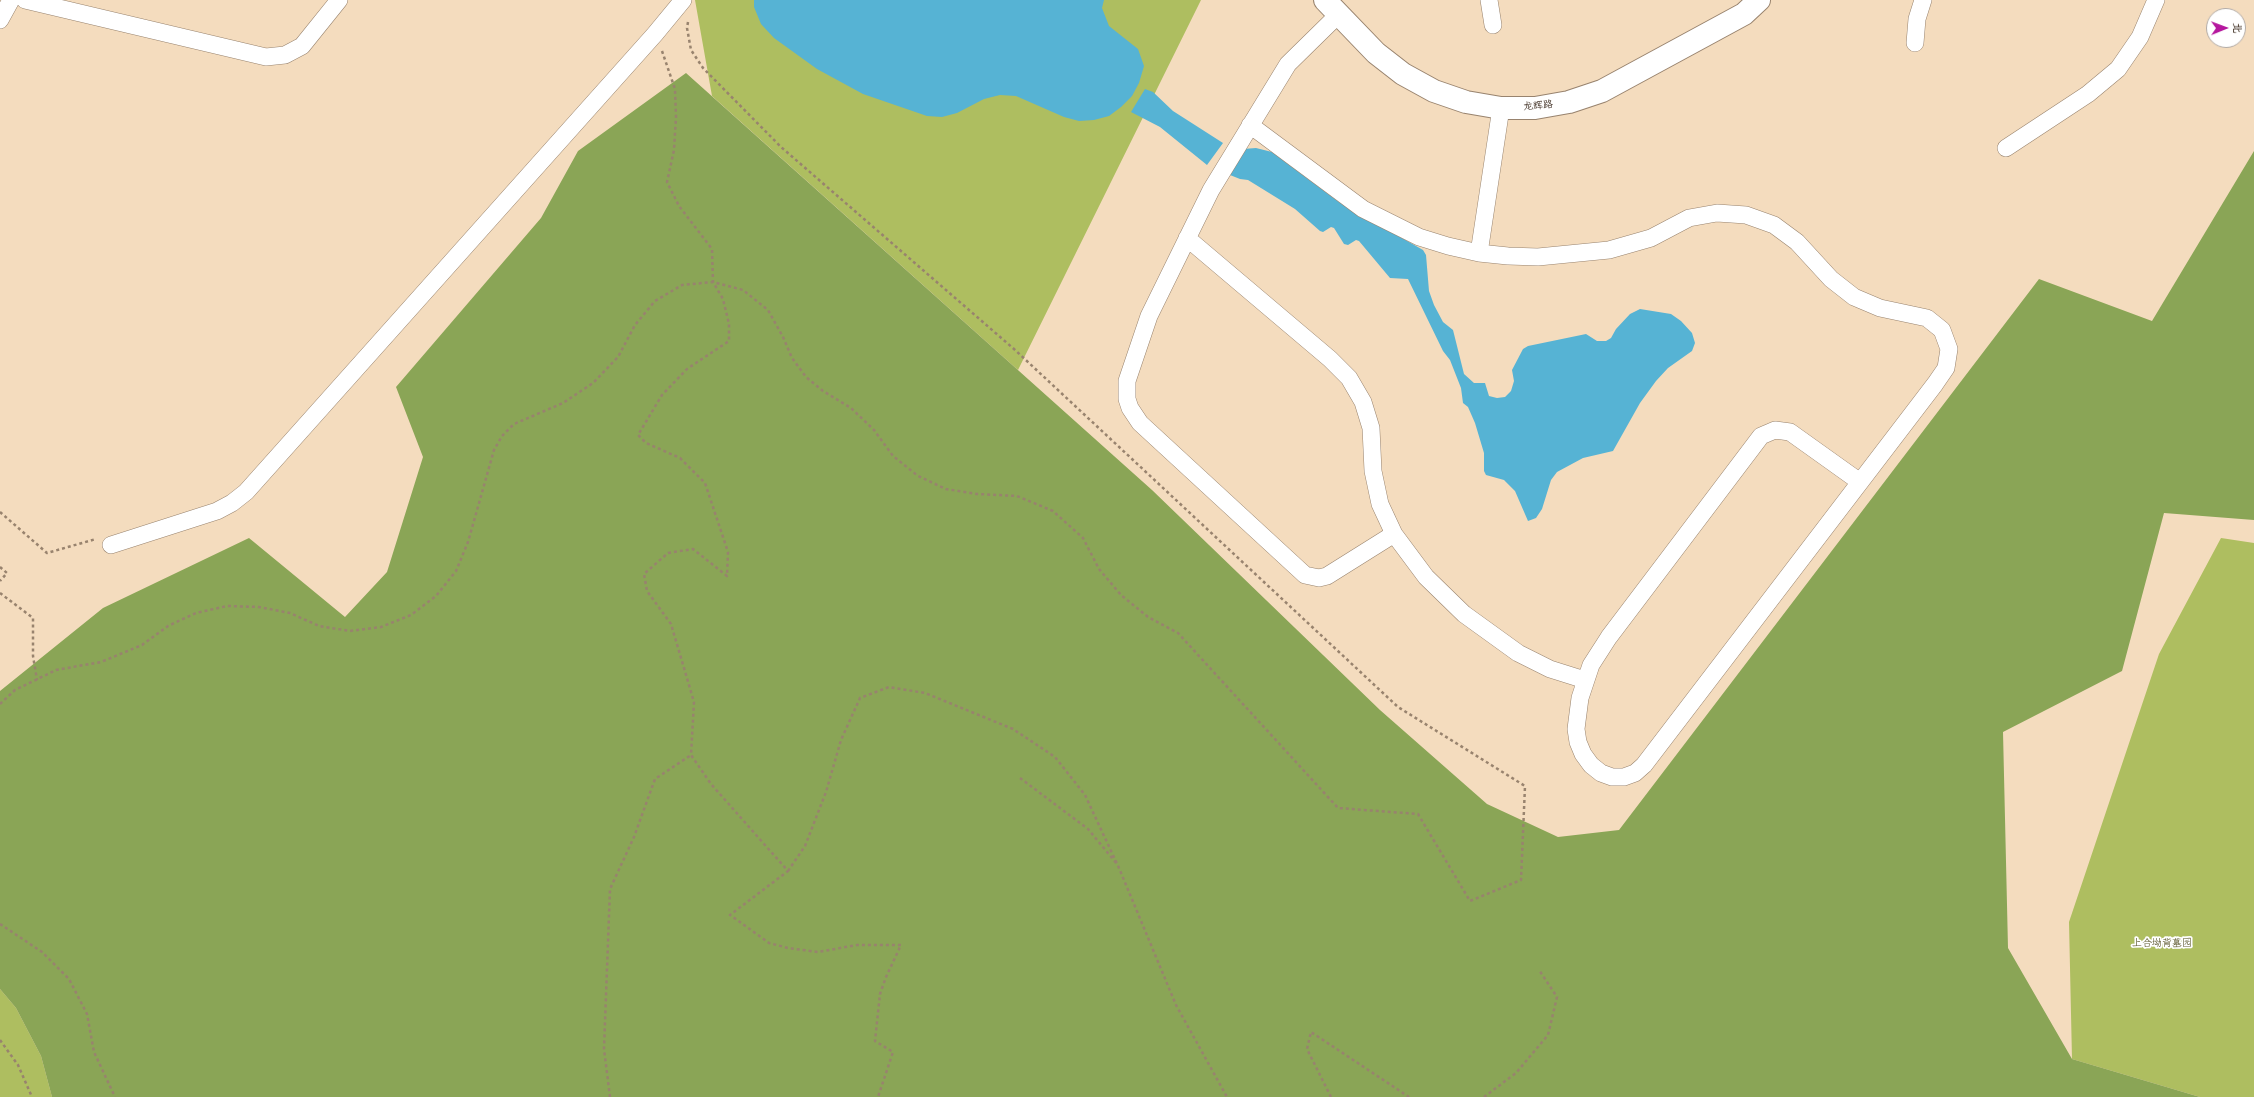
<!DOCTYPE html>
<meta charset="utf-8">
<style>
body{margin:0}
#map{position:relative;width:2254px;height:1097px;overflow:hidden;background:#f4dcbe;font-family:Pangolin,"LXGW WenKai TC",sans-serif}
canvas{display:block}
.north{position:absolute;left:2206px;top:8px;width:40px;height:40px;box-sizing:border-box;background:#fff;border:1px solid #b1aaa5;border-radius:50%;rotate:89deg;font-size:11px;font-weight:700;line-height:16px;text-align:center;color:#3b2a1e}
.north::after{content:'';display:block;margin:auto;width:14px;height:18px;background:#b5179e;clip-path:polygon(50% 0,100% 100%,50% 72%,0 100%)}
</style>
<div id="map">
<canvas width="2254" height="1097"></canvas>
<div class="north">北</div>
</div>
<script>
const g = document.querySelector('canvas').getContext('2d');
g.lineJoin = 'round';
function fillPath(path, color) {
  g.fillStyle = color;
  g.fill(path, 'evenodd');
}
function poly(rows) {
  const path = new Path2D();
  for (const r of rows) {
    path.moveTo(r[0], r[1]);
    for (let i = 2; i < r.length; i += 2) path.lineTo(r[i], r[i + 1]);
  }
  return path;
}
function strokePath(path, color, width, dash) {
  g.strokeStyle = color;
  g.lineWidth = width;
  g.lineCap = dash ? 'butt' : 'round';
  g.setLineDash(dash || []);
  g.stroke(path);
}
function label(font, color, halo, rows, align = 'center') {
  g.font = font + ' Pangolin,"LXGW WenKai TC",sans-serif';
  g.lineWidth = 3.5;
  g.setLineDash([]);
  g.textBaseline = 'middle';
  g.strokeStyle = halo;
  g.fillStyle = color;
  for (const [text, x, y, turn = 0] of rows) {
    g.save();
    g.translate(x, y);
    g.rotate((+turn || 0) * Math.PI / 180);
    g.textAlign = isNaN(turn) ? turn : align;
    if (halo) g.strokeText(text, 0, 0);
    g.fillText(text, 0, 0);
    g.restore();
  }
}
fillPath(poly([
 [695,0,1201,0,1018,370,712,96],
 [2221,538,2254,543,2254,1097,2200,1097,2072,1059,2069,922,2159,654],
 [0,989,16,1008,41,1056,52,1097,0,1097]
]), '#aebe60');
fillPath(poly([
 [686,73,1152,490,1380,710,1487,804,1558,837,1619,830,2039,279,2152,321,2254,151,2254,520,2164,513,2122,671,2003,732,2008,948,2072,1059,2200,1097,52,1097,41,1056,16,1008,0,989,0,691,103,608,249,538,345,617,387,572,423,457,396,387,541,218,578,151]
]), '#8aa556');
fillPath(poly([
 [754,0,1104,0,1102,8,1109,26,1138,49,1144,66,1139,83,1132,96,1121,107,1109,116,1094,120,1079,121,1064,117,1016,96,1000,95,984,99,957,113,942,117,927,116,863,94,817,69,774,38,761,24,754,7],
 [1145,89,1153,92,1173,111,1223,143,1207,165,1160,127,1131,112],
 [1256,148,1272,152,1339,202,1423,250,1426,255,1429,291,1434,305,1443,322,1453,330,1464,374,1474,383,1485,383,1489,396,1497,398,1505,397,1511,391,1514,381,1512,370,1523,349,1528,346,1586,334,1597,341,1606,341,1611,338,1616,329,1630,314,1640,309,1671,314,1681,321,1692,333,1695,343,1692,351,1668,368,1656,381,1640,403,1613,451,1583,458,1557,472,1551,480,1542,509,1536,518,1528,521,1515,491,1504,480,1486,475,1484,471,1484,453,1475,423,1468,407,1463,403,1461,388,1450,360,1443,351,1408,279,1390,278,1359,241,1356,240,1348,245,1344,244,1334,228,1331,227,1323,232,1320,231,1295,209,1248,180,1240,179,1225,173,1243,149]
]), '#56b3d4');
const minor = poly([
 [25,0,266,57,285,55,302,46,339,0],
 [1489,0,1493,25],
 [1339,14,1288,64,1211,190,1149,316,1127,381,1127,399,1130,408,1140,423,1305,575,1319,578,1327,576,1394,534],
 [0,20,11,0],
 [1915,43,1917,19,1923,0],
 [1250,125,1363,209,1419,237,1448,246,1479,253,1508,256,1538,257,1609,250,1651,238,1689,218,1717,213,1746,215,1774,225,1797,242,1831,279,1854,297,1880,308,1927,318,1942,330,1949,349,1946,368,1935,384,1644,765,1635,773,1624,777,1612,777,1601,773,1591,765,1583,754,1578,742,1576,729,1580,698,1591,665,1609,637,1761,436,1775,430,1790,432,1860,482],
 [2006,148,2088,94,2118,69,2140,37,2156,0],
 [1187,238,1330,359,1349,378,1363,402,1371,428,1373,471,1380,504,1394,534,1426,577,1464,614,1518,653,1550,669,1585,680],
 [1479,253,1501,108],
 [111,545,217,511,232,503,246,492,655,34,683,0]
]);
const tertiary = poly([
 [1325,0,1376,53,1403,74,1434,91,1466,102,1501,108,1535,108,1569,102,1602,91,1744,14,1759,0]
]);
strokePath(minor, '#98836e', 18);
strokePath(tertiary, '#98836e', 24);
strokePath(poly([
 [662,51,675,89,676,117,674,150,667,182,679,206,712,249,713,282,723,299,729,324,729,341,687,369,662,395,638,435,646,443,680,458,705,483,728,552,727,576,693,549,668,553,644,574,647,591,671,624,694,702,691,755,711,784,788,871,730,915,769,943,788,948,818,952,857,945,901,945,886,977,880,994,875,1041,893,1052,878,1097],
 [0,512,47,553,96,539],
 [0,567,7,573,0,581],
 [0,593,33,618,33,656,37,680],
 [0,704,15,690,56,670,101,662,142,645,168,626,196,613,227,606,259,607,290,613,319,626,350,631,381,627,411,615,436,596,456,571,468,542,494,450,502,436,514,424,563,403,593,383,618,357,635,325,655,301,682,285,713,282,743,290,768,310,783,337,792,358,806,377,823,391,851,408,874,430,893,456,918,476,946,489,977,494,1017,496,1053,511,1083,538,1099,569,1121,595,1148,617,1178,633,1338,808,1418,814,1470,901,1521,880,1525,786,1398,707,1014,349,781,147,703,68,691,50,687,28,688,22],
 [1020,778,1088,829,1117,864],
 [788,871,805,846,826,792,841,740,860,698,889,687,925,693,1013,729,1055,757,1085,795,1119,868,1176,1005,1227,1097],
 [0,924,42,952,69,979,87,1014,94,1052,115,1097],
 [0,1040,18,1065,32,1097],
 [610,1097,604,1049,610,889,634,837,655,779,691,755],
 [1331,1097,1307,1049,1311,1032,1409,1097],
 [1484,1097,1516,1073,1548,1035,1557,997,1539,970]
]), '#98836e', 2.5, [3, 3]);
strokePath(minor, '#fff', 17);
strokePath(tertiary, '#fff', 22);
label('10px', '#3b2a1e', '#fff', [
 ["龙辉路",1538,106,-5]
]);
label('10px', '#635e35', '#fff', [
 ["上合坳背墓园",2162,943]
]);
</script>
